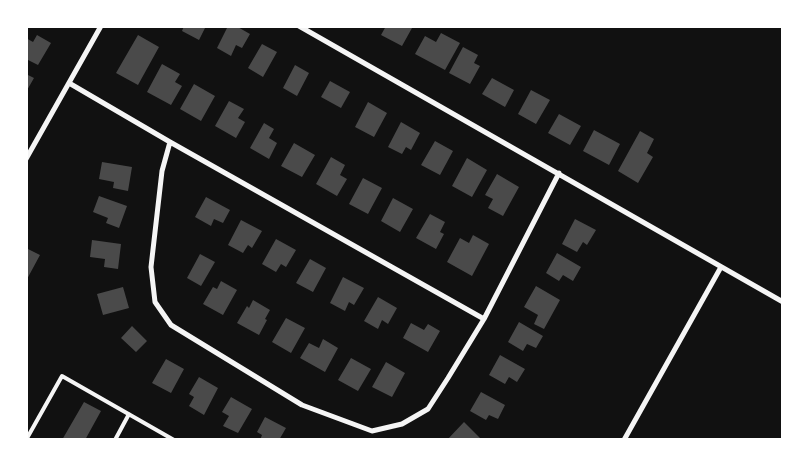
<!DOCTYPE html>
<style>
body{margin:0}
#map{position:relative;width:809px;height:466px;overflow:hidden;background:#111;font-family:"Exo 2",sans-serif}
canvas{display:block}
.frame{position:absolute;inset:0;border:28px solid #fff;pointer-events:none}
</style>
<div id="map">
<canvas width="809" height="466"></canvas>
<div class="frame"></div>
</div>
<script>
const g = document.querySelector('canvas').getContext('2d');
g.lineJoin = 'round';
function fillPath(path, color) {
  g.fillStyle = color;
  g.fill(path, 'evenodd');
}
function poly(rows) {
  const path = new Path2D();
  for (const r of rows) {
    path.moveTo(r[0], r[1]);
    for (let i = 2; i < r.length; i += 2) path.lineTo(r[i], r[i + 1]);
  }
  return path;
}
function strokePath(path, color, width, dash) {
  g.strokeStyle = color;
  g.lineWidth = width;
  g.lineCap = dash ? 'butt' : 'round';
  g.setLineDash(dash || []);
  g.stroke(path);
}
fillPath(poly([
 [184,26,206,26,199,40,182,31],
 [228,26,236,26,250,34,242,48,236,45,231,56,217,48],
 [386,26,410,26,412,28,402,46,381,35],
 [441,33,460,43,445,70,415,54,425,36,436,42],
 [37,35,51,43,38,65,26,59,26,38,33,42],
 [138,35,159,47,138,85,116,73],
 [262,44,277,52,263,77,248,68],
 [463,47,478,55,474,63,480,66,470,84,449,73],
 [162,64,180,74,175,82,182,86,171,105,147,92],
 [295,65,309,73,297,96,283,88],
 [26,74,34,78,26,92],
 [492,78,514,90,505,107,482,94],
 [330,81,350,92,341,108,321,97],
 [194,84,215,96,201,121,180,109],
 [531,90,550,100,536,124,518,114],
 [229,101,244,109,238,118,245,122,236,138,215,126],
 [368,102,387,113,374,137,355,127],
 [559,114,581,126,570,145,548,133],
 [401,122,420,133,411,150,406,147,402,154,388,147],
 [264,123,274,129,269,138,277,143,269,159,250,148],
 [594,130,620,144,609,165,583,151],
 [640,131,654,139,647,153,653,157,638,183,618,171],
 [435,141,453,151,440,175,421,165],
 [294,143,315,155,302,177,281,166],
 [331,157,345,165,340,175,347,179,337,196,316,184],
 [467,158,487,170,472,197,452,186],
 [102,162,132,167,128,191,113,188,114,182,99,179],
 [497,174,519,187,503,216,488,208,493,199,485,195],
 [363,178,382,188,368,214,349,204],
 [99,196,127,206,119,228,106,223,108,218,93,212],
 [206,197,230,210,223,223,214,219,211,226,195,217],
 [393,198,413,209,400,232,381,221],
 [430,214,445,222,440,232,444,234,436,249,416,238],
 [575,219,596,230,587,245,583,242,577,252,562,244],
 [241,220,262,231,252,248,248,245,243,253,228,245],
 [473,235,489,244,472,276,447,262,460,238,469,243],
 [276,239,296,250,286,267,281,264,276,272,262,264],
 [92,240,121,244,118,269,104,267,105,259,90,257],
 [26,248,40,255,26,281],
 [557,253,581,267,573,281,563,275,559,281,546,273],
 [200,254,215,262,201,286,187,278],
 [310,259,326,268,313,292,296,283],
 [343,277,364,288,354,305,349,302,345,311,330,303],
 [221,281,237,290,223,315,203,304,213,287,217,289],
 [536,286,560,300,544,329,534,324,538,315,524,307],
 [123,287,129,308,103,315,97,294],
 [378,297,397,308,388,324,382,320,378,329,364,321],
 [253,300,270,310,265,319,267,320,259,335,237,323,247,306,249,308],
 [286,318,305,328,291,353,272,342],
 [519,322,543,336,536,348,527,344,523,351,508,342],
 [411,323,424,330,428,324,440,331,428,352,403,338],
 [132,326,147,341,136,352,121,338],
 [323,339,338,348,325,372,300,358,309,343,319,348],
 [500,355,525,369,517,382,509,377,505,384,489,375],
 [351,358,371,369,358,391,338,380],
 [166,359,184,369,171,393,152,383],
 [386,362,405,373,392,397,372,387],
 [199,377,218,388,204,415,189,406,194,397,189,394],
 [481,392,505,405,498,419,489,415,486,420,470,411],
 [231,397,252,409,238,433,223,426,229,416,222,412],
 [84,402,101,411,85,440,62,440],
 [265,417,286,428,279,440,260,440,262,435,257,432],
 [464,422,482,440,447,440]
]), '#4a4a4a');
strokePath(poly([
 [26,440,62,376,174,440],
 [115,440,129,414]
]), '#f5f5f5', 4);
strokePath(poly([
 [299,26,783,302],
 [69,83,170,142,484,319],
 [170,142,162,171,151,267,155,302,171,325,302,405,372,431,402,424,428,409,448,378,484,319,559,173],
 [26,159,101,26],
 [624,440,721,267]
]), '#f5f5f5', 5);
</script>
